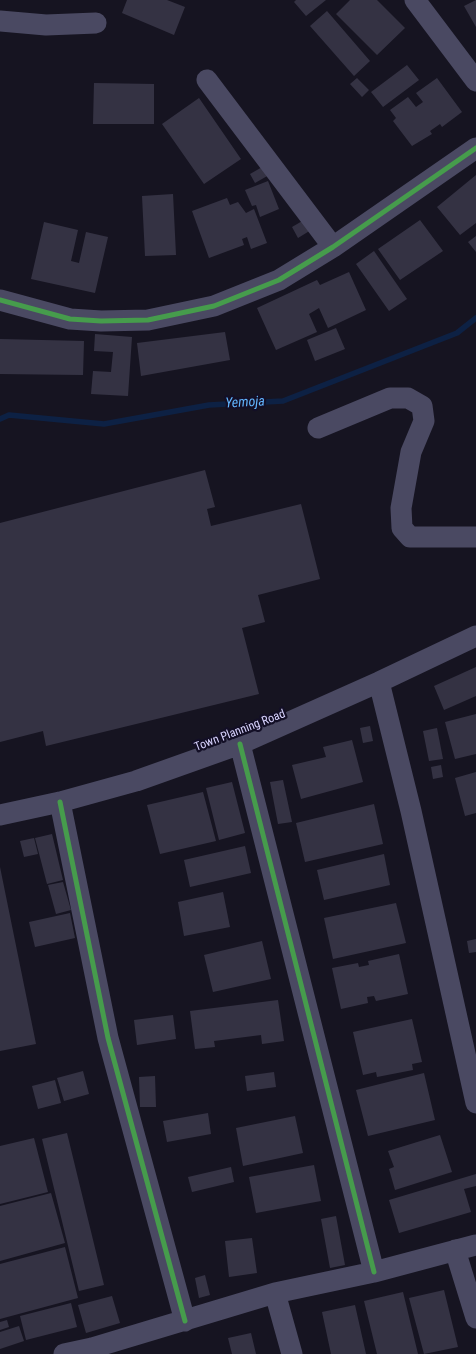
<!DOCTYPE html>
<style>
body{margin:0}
canvas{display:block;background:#161421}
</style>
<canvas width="476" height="1354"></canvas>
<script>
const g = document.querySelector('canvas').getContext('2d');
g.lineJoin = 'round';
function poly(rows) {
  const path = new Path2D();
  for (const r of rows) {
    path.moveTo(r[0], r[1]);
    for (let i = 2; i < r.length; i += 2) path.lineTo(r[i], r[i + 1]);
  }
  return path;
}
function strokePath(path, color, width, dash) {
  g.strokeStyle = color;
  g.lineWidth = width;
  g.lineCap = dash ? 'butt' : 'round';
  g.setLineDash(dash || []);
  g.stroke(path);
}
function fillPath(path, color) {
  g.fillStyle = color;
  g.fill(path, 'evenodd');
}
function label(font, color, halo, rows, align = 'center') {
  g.font = font + ' "Roboto Condensed",sans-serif';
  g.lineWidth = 4.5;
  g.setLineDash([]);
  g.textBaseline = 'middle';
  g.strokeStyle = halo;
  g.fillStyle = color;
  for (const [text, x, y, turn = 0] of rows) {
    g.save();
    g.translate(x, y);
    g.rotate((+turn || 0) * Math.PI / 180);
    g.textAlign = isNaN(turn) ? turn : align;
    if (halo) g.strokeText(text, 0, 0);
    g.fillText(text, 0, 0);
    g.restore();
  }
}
strokePath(poly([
 [0,419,9,415,104,424,209,405,283,401,457,333,476,318]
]), '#0d2144', 5.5);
fillPath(poly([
 [127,0,167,0,185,7,174,35,122,13],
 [296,0,326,0,306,16,294,2],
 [350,0,377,0,405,28,377,55,336,14],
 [476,0,476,27,464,6],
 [327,11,370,61,354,76,310,26],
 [407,65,419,80,383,107,371,92],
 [357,78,369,90,362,97,350,84],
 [437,78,462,112,442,127,440,124,430,131,432,134,412,146,393,121,396,118,390,110,408,97,416,107,423,102,416,93],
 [94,83,154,84,154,124,93,124],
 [199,98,241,159,204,184,162,124],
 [264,166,269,175,255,183,250,174],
 [476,175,476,223,460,235,437,207],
 [268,181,279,209,260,217,256,205,252,206,245,190],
 [173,194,176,255,145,256,142,196],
 [227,198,230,205,238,202,246,213,254,209,267,243,251,249,247,237,242,239,244,245,209,258,192,211],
 [304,220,311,230,298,238,292,227],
 [420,220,443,251,400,280,378,249],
 [44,222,78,230,71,261,79,263,86,232,108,237,95,293,31,279],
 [476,236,476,252,468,242],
 [374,251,407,299,389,311,356,264],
 [349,272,366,310,328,328,319,308,309,314,317,332,276,350,257,308,317,280,320,285],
 [336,328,345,349,315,361,307,340],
 [225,332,230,360,141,376,137,343],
 [95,334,132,337,128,396,91,394,93,371,111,372,113,352,94,351],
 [0,339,84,341,83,375,0,374],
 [205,470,215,507,207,509,211,526,301,504,320,579,258,595,265,622,242,628,259,694,46,746,43,731,0,742,0,523],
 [476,667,476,696,444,710,434,686],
 [476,714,476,754,455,759,445,722],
 [370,726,373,741,363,743,360,728],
 [437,728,443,759,429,761,423,731],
 [352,740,363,782,301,799,292,765,326,757,323,747],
 [441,765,443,777,433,779,431,767],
 [476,772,476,813,465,816,455,778],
 [283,780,292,822,278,824,270,782],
 [232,782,245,833,219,840,206,788],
 [203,792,216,841,160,854,147,805],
 [374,804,383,844,305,862,296,823],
 [52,834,63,880,47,884,35,838],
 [34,838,38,854,24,857,20,841],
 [245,846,251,873,190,887,184,860],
 [384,854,390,885,324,900,317,870],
 [0,867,36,1044,0,1051],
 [63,882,71,910,56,914,48,885],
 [223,892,230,927,184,936,178,902],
 [396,903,406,943,333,959,324,918],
 [70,913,75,938,35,947,29,922],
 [476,939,476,952,469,953,467,941],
 [262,941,271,979,213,992,204,955],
 [399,954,408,994,376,1001,374,996,367,997,368,1003,341,1009,332,968,358,963,359,967,369,965,368,961],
 [278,1000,284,1041,262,1044,261,1035,214,1041,215,1047,195,1049,190,1011],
 [173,1015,176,1039,137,1045,134,1020],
 [412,1019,422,1062,412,1064,413,1070,377,1077,376,1072,363,1075,353,1032],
 [83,1071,89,1094,64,1101,57,1078],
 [274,1072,276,1087,247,1091,245,1076],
 [424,1073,435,1120,368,1136,356,1090],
 [155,1076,156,1107,140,1107,139,1077],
 [55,1080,61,1103,38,1109,32,1086],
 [208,1113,211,1134,167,1142,163,1121],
 [295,1116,303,1153,243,1166,236,1128],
 [67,1133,104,1285,79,1291,42,1139],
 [440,1135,452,1172,395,1190,389,1169,394,1167,388,1151],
 [34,1138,48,1192,0,1204,0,1146],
 [314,1165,321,1201,256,1213,249,1177],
 [231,1167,234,1182,192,1192,188,1177],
 [476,1174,476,1186,464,1189,471,1212,399,1233,389,1200],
 [51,1193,65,1243,0,1261,0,1206],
 [336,1216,345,1265,330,1268,321,1219],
 [252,1238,257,1273,229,1277,225,1241],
 [65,1247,78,1298,0,1319,0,1264],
 [205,1275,210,1295,199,1298,195,1278],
 [444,1290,458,1347,424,1354,409,1298],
 [403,1292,418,1354,377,1354,364,1301],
 [112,1296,120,1323,86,1333,78,1305],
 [71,1303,77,1327,26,1340,20,1316],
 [355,1305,366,1354,331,1354,322,1312],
 [7,1320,9,1327,0,1330,0,1322],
 [19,1326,24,1341,0,1349,0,1332],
 [251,1333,256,1354,232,1354,228,1338]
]), '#343243');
strokePath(poly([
 [415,0,476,81],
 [0,21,46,25,96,23],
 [207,80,333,247],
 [0,300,70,319,101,321,148,320,214,306,279,280,333,247,476,148],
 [318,428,390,398,408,398,422,406,424,421,411,452,401,508,402,528,410,537,476,537],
 [379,682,411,811,476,1103],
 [240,744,374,1272],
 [60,802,108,1038,185,1321],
 [0,815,60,802,136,781,240,744,379,682,476,636],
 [455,1250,476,1318],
 [275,1293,292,1354],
 [64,1354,92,1348,275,1293,374,1272,476,1245]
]), '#4a4962', 21);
strokePath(poly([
 [0,300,70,319,101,321,148,320,214,306,279,280,333,247,476,148],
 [240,744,374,1272],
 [60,802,108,1038,185,1321]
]), '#469c4c', 5);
label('12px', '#d9d4ff', '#130f26', [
 ["Town Planning Road",240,731,-21]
]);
label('italic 14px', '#62b6ff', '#130f26', [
 ["Yemoja",245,403,-3]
]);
</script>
